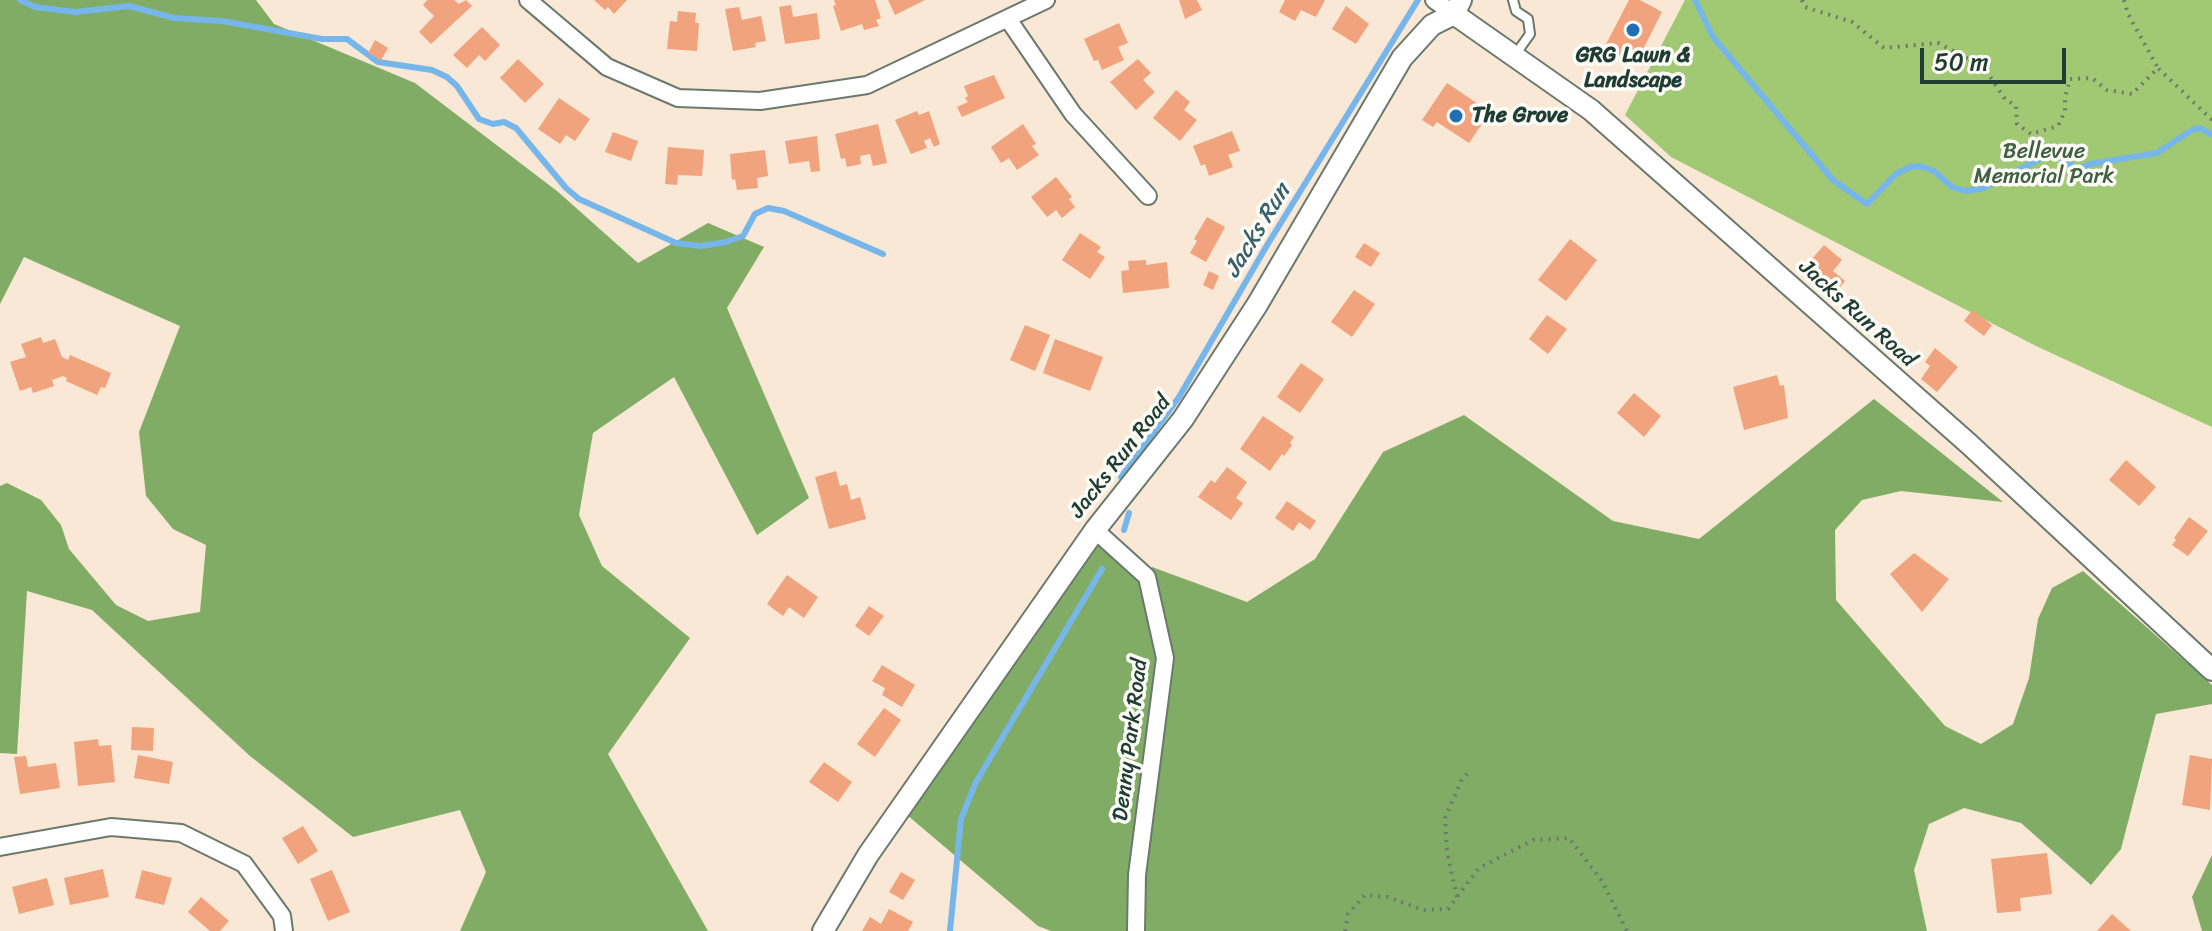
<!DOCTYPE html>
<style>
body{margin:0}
#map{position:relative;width:2212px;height:931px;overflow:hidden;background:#f8e8d5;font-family:Sriracha,sans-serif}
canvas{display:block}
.scale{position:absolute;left:1920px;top:48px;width:146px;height:36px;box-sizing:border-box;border:4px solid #1f3d34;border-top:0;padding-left:10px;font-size:24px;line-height:28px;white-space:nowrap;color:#1f3d34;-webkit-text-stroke:6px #fdfcf7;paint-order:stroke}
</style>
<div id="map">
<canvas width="2212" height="931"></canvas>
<div class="scale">50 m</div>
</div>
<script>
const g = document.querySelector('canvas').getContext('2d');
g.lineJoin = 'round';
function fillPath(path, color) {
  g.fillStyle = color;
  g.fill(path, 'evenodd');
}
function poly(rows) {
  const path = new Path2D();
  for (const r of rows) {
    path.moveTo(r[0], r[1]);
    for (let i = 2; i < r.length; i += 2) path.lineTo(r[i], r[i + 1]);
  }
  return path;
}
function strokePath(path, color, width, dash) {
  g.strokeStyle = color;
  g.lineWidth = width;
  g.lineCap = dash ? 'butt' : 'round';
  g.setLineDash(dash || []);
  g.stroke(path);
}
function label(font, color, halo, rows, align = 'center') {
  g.font = font + ' Sriracha,sans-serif';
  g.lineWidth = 7;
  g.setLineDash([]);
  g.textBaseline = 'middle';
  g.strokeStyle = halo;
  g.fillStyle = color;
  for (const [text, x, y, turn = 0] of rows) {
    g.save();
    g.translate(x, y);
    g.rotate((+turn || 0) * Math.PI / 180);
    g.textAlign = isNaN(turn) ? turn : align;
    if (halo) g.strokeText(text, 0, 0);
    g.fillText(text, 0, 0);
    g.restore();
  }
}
fillPath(poly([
 [1685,0,2212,0,2212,427,2036,346,1671,157,1625,115]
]), '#a1c873');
fillPath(poly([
 [0,0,256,0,274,24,415,83,557,191,638,263,708,223,764,247,727,308,809,498,757,535,674,377,593,433,579,515,602,566,690,638,608,754,708,931,460,931,486,872,460,810,353,837,250,756,92,610,27,591,17,754,0,753,0,486,7,483,41,500,61,525,69,549,116,605,148,621,200,612,206,545,173,529,146,496,139,432,180,326,24,257,0,304],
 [1874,399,2003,502,1901,491,1862,500,1835,530,1836,600,1945,726,1981,744,2013,724,2029,678,2038,619,2052,588,2083,571,2212,685,2212,704,2156,714,2121,849,2091,885,2021,823,1964,808,1929,824,1914,870,1927,931,1051,931,1038,926,900,809,1095,530,1147,577,1152,567,1247,602,1315,559,1383,452,1464,415,1613,521,1699,539],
 [2212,855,2212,931,2202,931,2192,897]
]), '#80ac65');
strokePath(poly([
 [20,0,35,7,75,12,129,6,174,18,222,21,322,39,347,39,378,62,432,70,447,77,457,86,479,119,493,124,504,122,516,128,566,188,579,199,676,243,701,246,726,242,743,236,755,214,768,208,784,211,883,254],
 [1695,0,1713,37,1833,180,1867,204,1896,174,1910,167,1920,166,1934,171,1952,187,1965,191,1981,189,2052,153,2078,169,2090,164,2157,153,2192,130,2200,128,2212,135],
 [1121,477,1179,397,1266,247,1418,0],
 [1124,530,1129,513],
 [950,931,961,819,976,782,1102,569]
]), '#76b6ea', 6);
fillPath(poly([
 [427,0,454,0,459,4,466,0,472,6,431,44,419,32,434,16,423,5],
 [594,0,627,0,614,14,608,7,605,10],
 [834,0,875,0,881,18,876,20,879,26,864,30,862,24,841,31,833,6,836,5],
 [888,0,925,0,895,15],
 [1179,0,1197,0,1202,10,1185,19],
 [1285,0,1325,0,1316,17,1301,10,1295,21,1279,12],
 [1629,0,1640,0,1662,12,1635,65,1604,48],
 [791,5,793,17,817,13,820,39,785,44,779,7],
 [1346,6,1369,24,1356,44,1332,29],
 [739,7,742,20,761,16,766,41,755,43,756,47,733,51,725,9],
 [678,11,696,13,695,23,699,23,697,51,667,49,670,21,677,22],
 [1119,23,1128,43,1118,47,1124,60,1102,70,1098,60,1094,61,1084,39],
 [482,27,500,45,485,61,479,55,467,68,453,55],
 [375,40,388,48,381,60,368,53],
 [518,59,544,84,525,103,500,78],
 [1138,59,1151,73,1143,80,1155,92,1136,110,1110,82],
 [994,75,1005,98,962,117,957,107,968,102,965,98,968,96,964,86],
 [1447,83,1490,112,1469,143,1437,122,1433,127,1422,120],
 [1176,90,1190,102,1184,110,1197,120,1180,141,1153,118],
 [559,98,590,119,575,141,566,135,560,144,538,129],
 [917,111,919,115,929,111,940,144,934,147,930,138,924,141,927,148,911,154,895,120],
 [878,124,887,163,873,166,870,154,860,156,861,164,847,167,845,158,841,159,835,134],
 [1023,124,1036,144,1032,146,1039,155,1017,170,1009,158,1001,163,991,147],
 [1232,131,1240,151,1228,155,1233,167,1209,176,1205,164,1201,166,1193,146],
 [613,132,638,141,631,161,605,152],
 [817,136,820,171,811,172,809,161,789,164,785,141],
 [668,147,704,150,702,176,678,175,677,185,665,184],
 [765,150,768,176,757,178,758,188,737,190,735,179,732,180,730,154],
 [1056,177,1072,197,1069,199,1075,207,1062,218,1056,210,1047,217,1031,197],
 [1207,217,1225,227,1206,262,1190,253,1197,241,1194,239],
 [1080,233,1101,247,1097,252,1105,257,1090,279,1062,260],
 [1570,239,1597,260,1566,301,1538,280],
 [1364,243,1380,253,1371,267,1355,257],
 [1824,245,1842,260,1833,271,1845,281,1835,293,1804,268],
 [1146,260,1146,265,1167,262,1169,288,1123,293,1121,271,1129,270,1128,261],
 [1209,271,1219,276,1213,290,1203,285],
 [1354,290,1375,304,1352,337,1331,322],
 [1972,310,1992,325,1984,336,1964,321],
 [1547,315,1567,329,1548,354,1529,339],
 [1025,325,1050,335,1035,371,1010,360],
 [41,337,43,343,55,339,62,357,68,360,70,355,111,373,105,388,101,387,97,395,66,381,67,378,63,376,52,380,54,386,33,393,31,387,20,391,10,362,26,357,21,344],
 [1055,339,1103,357,1090,391,1043,373],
 [1935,348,1958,367,1937,392,1921,379,1930,366,1925,362],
 [1301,363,1324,379,1300,413,1277,397],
 [1777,375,1780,386,1784,385,1788,418,1744,430,1733,387],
 [1634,393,1661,416,1644,437,1617,413],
 [1263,416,1294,437,1290,443,1292,445,1284,456,1282,454,1270,471,1240,449],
 [2126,460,2156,487,2139,506,2109,480],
 [1227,467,1247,482,1236,498,1243,503,1231,520,1198,497,1211,480,1215,483],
 [836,471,840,486,847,484,851,500,860,497,866,519,829,529,815,477],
 [1287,501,1316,521,1310,530,1299,522,1293,531,1275,518],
 [2189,517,2208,531,2188,556,2172,545,2176,540,2174,538],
 [1914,553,1949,579,1922,612,1890,574],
 [787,575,818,597,804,618,789,607,783,616,767,604],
 [869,606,884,616,869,636,855,626],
 [882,665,915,685,902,707,882,695,885,688,872,681],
 [884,708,901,720,875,757,857,744],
 [132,727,154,728,153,751,131,750],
 [98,739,99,746,111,745,115,782,78,786,74,742],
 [138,755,173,762,169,784,134,778],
 [2190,755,2212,759,2210,810,2182,805],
 [26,756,28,767,56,763,60,788,20,794,14,757],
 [824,762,852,782,838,802,809,782],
 [303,826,318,851,298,864,282,838],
 [2047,853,2052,894,2020,898,2021,911,1997,913,1991,859],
 [103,869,109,897,70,905,64,878],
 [142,870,172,878,164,905,135,898],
 [332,870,350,912,328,921,310,879],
 [901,872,915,880,903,900,889,892],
 [47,878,54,905,19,914,12,887],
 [201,897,229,921,220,931,210,931,188,912],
 [889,909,913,922,908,931,862,931,870,917,881,924],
 [2112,914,2131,931,2097,931]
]), '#f0a37c');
const service = poly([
 [1513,0,1516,11,1528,19,1530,34,1515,55]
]);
const minor = poly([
 [528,0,607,67,678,98,760,101,867,85,1046,0],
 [1434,0,1454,14],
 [1008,19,1073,114,1148,196],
 [1095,530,1147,577,1165,658,1137,875,1136,931],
 [0,847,111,827,181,833,244,864,282,916,284,931]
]);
const tertiary = poly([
 [1454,14,1591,110,1969,444,2212,670],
 [823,931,868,855,1095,530,1183,419,1257,305,1402,58,1432,25,1454,14,1461,0]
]);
strokePath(service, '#6b796c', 12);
strokePath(minor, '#6b796c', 20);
strokePath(tertiary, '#6b796c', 24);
strokePath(poly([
 [1802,0,1805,7,1852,22,1884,48,1938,43,1963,56,1985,69,2005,99,2016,106,2017,124,2031,134,2058,126,2065,111,2065,98,2070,79,2092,78,2107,90,2132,94,2158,68,2212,120],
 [2124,0,2128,14,2158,68],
 [1457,897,1447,852,1445,818,1462,779,1471,770],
 [1345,931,1348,914,1365,895,1388,897,1423,910,1448,909,1479,868,1533,840,1569,838,1602,881,1627,931]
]), '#6b796c', 4, [2, 6]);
strokePath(service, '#fff', 8);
strokePath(minor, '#fff', 16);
strokePath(tertiary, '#fff', 20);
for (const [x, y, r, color] of [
 [1633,30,8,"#1f6fb2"],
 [1456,116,8,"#1f6fb2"]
]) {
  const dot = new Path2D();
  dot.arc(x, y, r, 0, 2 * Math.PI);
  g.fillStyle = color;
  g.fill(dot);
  strokePath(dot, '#fdfcf7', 3);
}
label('bold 22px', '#1f3d34', '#fdfcf7', [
 ["GRG Lawn &",1633,56],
 ["Landscape",1633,81],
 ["The Grove",1472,116,"left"]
]);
label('22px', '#406044', '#fdfcf7', [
 ["Bellevue",2044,152],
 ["Memorial Park",2044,177]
]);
label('22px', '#1f3d34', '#fdfcf7', [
 ["Jacks Run Road",1857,314,42],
 ["Jacks Run Road",1121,457,-52],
 ["Denny Park Road",1131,740,-83]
]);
label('italic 24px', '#39616b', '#fdfcf7', [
 ["Jacks Run",1258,231,-59]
]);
</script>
